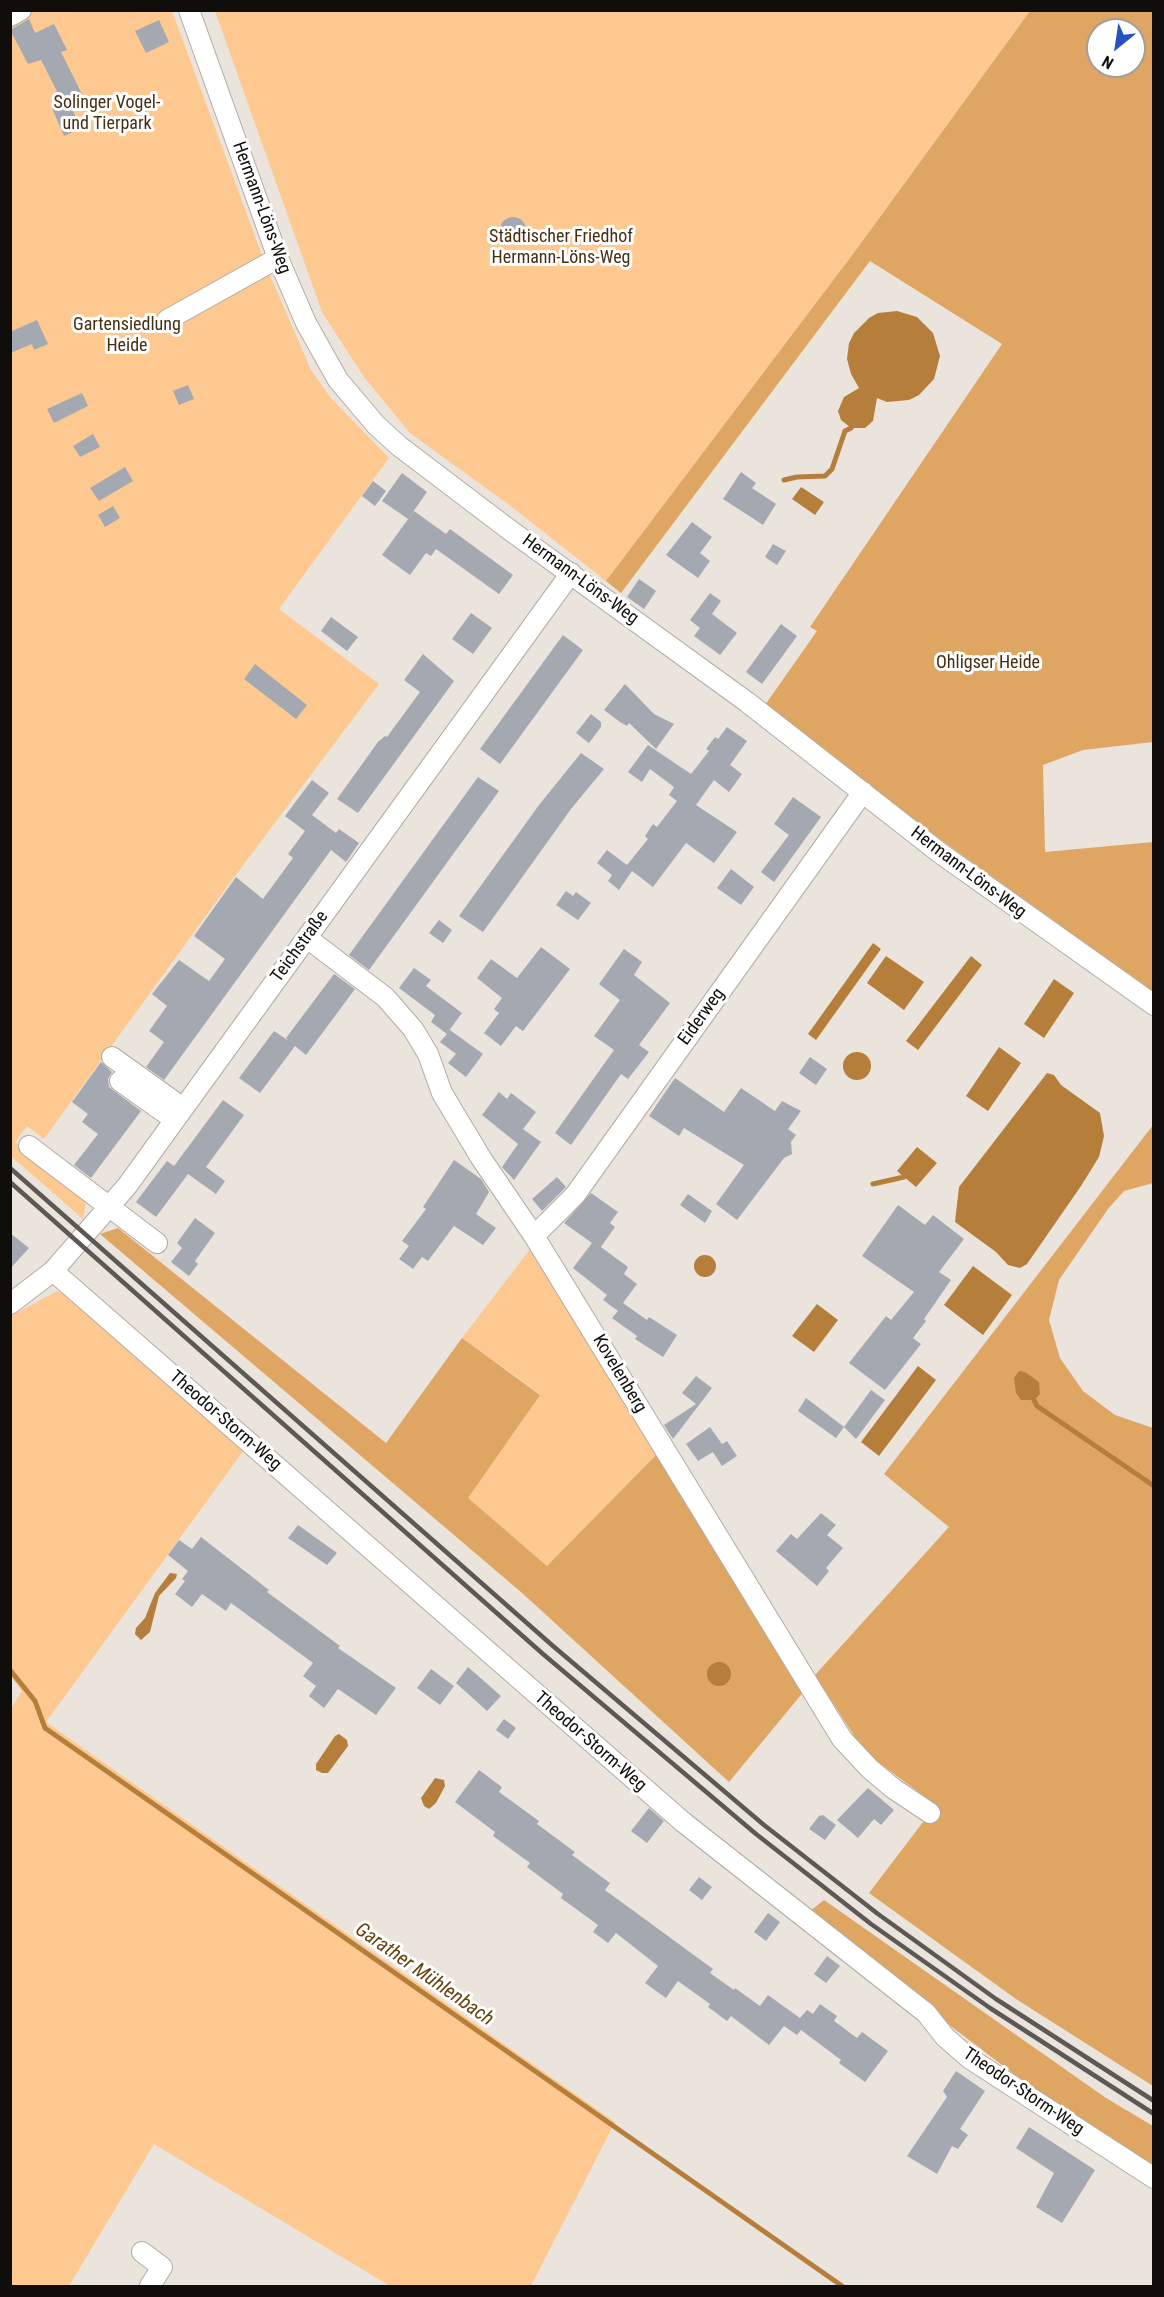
<!DOCTYPE html>
<meta charset="utf-8">
<style>
body{margin:0}
#map{position:relative;width:1164px;height:2297px;overflow:hidden;background:#ebe4dc;font-family:"Roboto Condensed",sans-serif}
canvas{display:block}
.frame{position:absolute;inset:0;border:12px solid #100e0b;pointer-events:none}
.north{position:absolute;left:1086px;top:18px;width:60px;height:60px;box-sizing:border-box;background:#fff;border:2px solid #9f9f9d;border-radius:50%;rotate:210deg;font-size:16px;font-weight:700;line-height:24px;text-align:center;color:#100e0b}
.north::after{content:'';display:block;margin:auto;width:21px;height:27px;background:#2652c0;clip-path:polygon(50% 0,100% 100%,50% 72%,0 100%)}
</style>
<div id="map">
<canvas width="1164" height="2297"></canvas>
<div class="frame"></div>
<div class="north">N</div>
</div>
<script>
const g = document.querySelector('canvas').getContext('2d');
g.lineJoin = 'round';
function fillPath(path, color) {
  g.fillStyle = color;
  g.fill(path, 'evenodd');
}
function poly(rows) {
  const path = new Path2D();
  for (const r of rows) {
    if (r.length === 3) {
      path.moveTo(r[0] + r[2], r[1]);
      path.arc(r[0], r[1], r[2], 0, 2 * Math.PI);
      continue;
    }
    path.moveTo(r[0], r[1]);
    for (let i = 2; i < r.length; i += 2) path.lineTo(r[i], r[i + 1]);
  }
  return path;
}
function strokePath(path, color, width, dash) {
  g.strokeStyle = color;
  g.lineWidth = width;
  g.lineCap = dash ? 'butt' : 'round';
  g.setLineDash(dash || []);
  g.stroke(path);
}
function label(font, color, halo, rows, align = 'center') {
  g.font = font + ' "Roboto Condensed",sans-serif';
  g.lineWidth = 6;
  g.setLineDash([]);
  g.textBaseline = 'middle';
  g.strokeStyle = halo;
  g.fillStyle = color;
  for (const [text, x, y, turn = 0] of rows) {
    g.save();
    g.translate(x, y);
    g.rotate((+turn || 0) * Math.PI / 180);
    g.textAlign = isNaN(turn) ? turn : align;
    if (halo) g.strokeText(text, 0, 0);
    g.fillText(text, 0, 0);
    g.restore();
  }
}
fillPath(poly([
 [11,11,172,11,266,266,311,370,330,397,389,458,279,609,379,684,229,884,44,1139,27,1126,15,1142,86,1202,83,1219,11,1156],
 [215,11,1030,11,856,250,606,581,512,507,410,433,364,377,322,312],
 [531,1248,656,1455,547,1566,467,1498,540,1394,462,1338],
 [57,1291,76,1300,244,1450,46,1722,615,2122,531,2286,390,2286,154,2144,69,2286,11,2286,10,1710,22,1691,10,1676,11,1316]
]), '#fdc990');
fillPath(poly([
 [1030,11,1153,11,1153,742,1083,750,1043,765,1045,852,1153,842,1153,992,930,832,765,705,817,631,810,627,1002,344,870,261,621,593,606,581,856,250],
 [1098,30,1134,30,1134,66,1098,66],
 [1153,1125,1153,1183,1124,1191,1108,1209,1059,1280,1049,1320,1060,1358,1083,1391,1115,1415,1153,1428,1153,2086,1016,1999,869,1893,936,1805,878,1762,858,1742,815,1675,949,1527,884,1474],
 [118,1228,386,1443,462,1338,540,1395,468,1498,547,1566,656,1455,805,1690,729,1782,521,1592,100,1234],
 [824,1900,1106,2098,1153,2126,1153,2172,1110,2147,902,1989,810,1911]
]), '#dfa563');
fillPath(poly([
 [897,311,917,317,933,333,940,356,934,379,919,395,909,400,887,402,877,398,873,421,865,428,851,428,841,420,838,411,844,397,859,388,851,374,847,359,849,343,854,333,869,318,878,313],
 [801,487,824,502,815,515,792,499],
 [873,943,881,949,816,1040,808,1034],
 [886,956,924,982,904,1010,867,983],
 [971,956,982,965,918,1050,906,1041],
 [1054,979,1074,993,1044,1038,1024,1024],
 [999,1047,1021,1063,988,1111,966,1096],
 [857,1066,14],
 [1047,1073,1054,1075,1061,1085,1100,1113,1104,1136,1099,1157,1081,1186,1027,1264,1020,1268,1008,1265,996,1252,955,1222,959,1187],
 [917,1147,937,1163,916,1187,897,1171],
 [705,1266,11],
 [973,1266,1012,1295,983,1335,944,1305],
 [817,1304,838,1320,814,1352,792,1336],
 [918,1366,936,1380,879,1456,861,1442],
 [1019,1371,1025,1372,1039,1382,1040,1394,1034,1400,1021,1400,1016,1393,1014,1378],
 [170,1573,177,1574,176,1578,159,1596,150,1632,141,1640,135,1634,136,1628,145,1618,155,1593],
 [719,1674,12],
 [339,1734,347,1740,348,1746,328,1773,322,1773,316,1770,316,1764,335,1736],
 [435,1778,444,1780,445,1786,436,1803,429,1809,424,1806,421,1798]
]), '#b57e3b');
strokePath(poly([
 [784,480,797,477,825,476,832,469,845,431,851,428],
 [873,1184,904,1177],
 [1034,1400,1037,1406,1154,1486],
 [10,1670,35,1701,45,1728,842,2286]
]), '#b57e3b', 5);
fillPath(poly([
 [29,19,35,33,54,24,67,50,61,52,87,104,73,111,81,128,64,136,52,108,63,103,41,60,28,64,10,30],
 [159,20,169,42,146,53,135,31],
 [513,230,13],
 [37,320,48,344,34,350,32,344,10,353,10,332],
 [188,385,194,399,179,405,173,391],
 [82,393,88,406,54,423,47,409],
 [93,434,100,447,80,457,73,446],
 [125,467,133,481,99,501,90,488],
 [741,472,756,483,752,488,776,504,763,525,723,499],
 [402,473,427,492,408,519,382,501],
 [373,481,386,491,375,506,362,496],
 [113,506,120,518,105,527,98,515],
 [414,511,446,534,450,529,513,575,499,594,436,549,431,556,426,553,410,575,382,555],
 [692,522,712,537,700,553,710,561,698,578,666,555],
 [773,544,786,551,777,565,765,557],
 [639,579,656,591,644,609,627,597],
 [710,593,721,601,712,614,737,633,720,655,694,636,700,628,690,620],
 [471,613,492,628,473,654,452,639],
 [331,617,358,637,347,651,321,631],
 [781,624,797,636,762,684,746,672],
 [563,635,583,650,500,764,480,749],
 [423,654,454,681,358,813,337,799,378,742,385,736,387,737,420,692,404,680],
 [255,664,307,705,296,719,244,679],
 [625,684,654,714,674,724,656,749,629,723,627,726,620,722,604,710],
 [591,714,601,722,601,727,589,743,576,733],
 [727,727,747,741,730,765,742,774,729,792,714,780,696,805,737,832,714,863,686,843,653,887,632,871,619,890,608,881,612,875,597,863,607,850,627,865,648,839,645,836,653,824,657,827,677,801,669,795,674,787,650,769,642,782,628,772,648,745,691,774,709,751,706,749,715,737,718,739],
 [581,753,604,769,571,809,483,932,459,916,539,805],
 [478,777,499,791,369,970,349,955],
 [312,780,329,793,312,815,336,833,339,829,359,843,346,862,331,850,164,1080,146,1067,164,1042,149,1031,167,1006,152,994,179,960,209,981,225,959,194,936,236,877,263,899,293,858,288,854,305,831,285,816],
 [793,797,821,817,774,882,761,872,789,835,774,824],
 [731,869,754,887,741,905,717,888],
 [566,891,573,896,576,892,591,903,578,920,556,905],
 [439,920,452,930,443,943,429,933],
 [541,947,570,969,523,1031,516,1026,501,1046,484,1033,499,1013,494,1009,502,998,477,978,491,959,517,978],
 [624,949,642,962,634,975,670,1003,639,1045,649,1052,628,1079,621,1074,571,1145,555,1133,614,1050,594,1036,620,1000,599,984],
 [414,968,431,980,426,986,462,1013,448,1032,450,1030,483,1054,466,1077,448,1063,456,1054,440,1042,447,1034,431,1022,435,1015,399,988],
 [334,974,355,989,306,1055,295,1046,260,1093,239,1078,274,1031,289,1041,286,1038],
 [810,1057,827,1069,816,1085,799,1073],
 [101,1062,112,1072,108,1079,109,1087,141,1111,91,1178,74,1165,98,1134,82,1122,88,1114,72,1102],
 [675,1078,724,1112,741,1088,775,1111,782,1101,801,1111,788,1129,796,1135,791,1142,792,1154,784,1158,737,1220,716,1204,744,1165,684,1128,679,1136,649,1116],
 [499,1092,507,1099,511,1093,536,1112,523,1129,541,1142,514,1180,502,1167,518,1144,482,1115],
 [223,1100,244,1115,206,1167,225,1181,216,1194,188,1174,156,1217,136,1202,167,1161,174,1166],
 [454,1160,481,1179,489,1192,476,1214,496,1228,483,1245,454,1226,428,1261,422,1257,413,1269,399,1259,409,1246,402,1241,426,1209,423,1207],
 [557,1177,566,1187,542,1211,532,1199],
 [591,1193,618,1212,610,1223,615,1227,601,1247,628,1267,624,1274,637,1284,623,1303,647,1320,649,1317,677,1335,663,1357,635,1339,637,1336,612,1318,618,1311,603,1300,607,1295,573,1268,592,1243,564,1223],
 [688,1194,712,1211,705,1223,680,1205],
 [898,1205,925,1225,933,1215,964,1239,939,1272,951,1280,924,1319,926,1321,913,1338,921,1344,885,1390,849,1363,886,1316,891,1320,914,1292,862,1256],
 [195,1218,215,1233,195,1261,198,1264,189,1276,171,1262,182,1248,177,1243],
 [10,1233,29,1248,10,1269],
 [696,1376,712,1388,673,1439,664,1425,696,1404,682,1393],
 [871,1390,885,1400,856,1439,844,1427],
 [806,1398,844,1427,836,1438,798,1411],
 [710,1427,722,1444,727,1441,737,1456,722,1466,713,1452,698,1461,686,1444],
 [821,1513,836,1525,827,1535,843,1548,826,1568,829,1571,817,1586,776,1551,791,1534,797,1539],
 [298,1525,337,1553,327,1565,288,1538],
 [201,1537,269,1590,267,1592,340,1646,338,1648,396,1688,376,1715,338,1689,324,1708,309,1696,316,1686,303,1676,313,1663,231,1603,226,1611,202,1594,192,1607,175,1594,185,1581,182,1579,188,1571,168,1555,179,1540,192,1549],
 [468,1667,501,1696,487,1711,456,1683],
 [431,1669,454,1686,440,1705,417,1688],
 [504,1719,516,1728,508,1739,496,1730],
 [479,1770,502,1787,499,1792,539,1821,537,1824,575,1852,572,1855,610,1883,605,1890,713,1969,710,1973,734,1990,735,1988,760,2006,768,1995,800,2018,807,2010,813,2014,820,2004,837,2016,834,2021,857,2038,862,2032,888,2051,865,2082,839,2063,841,2060,801,2030,797,2035,784,2026,769,2045,731,2016,727,2021,708,2007,710,2004,678,1981,666,1998,645,1983,658,1966,616,1933,608,1943,593,1932,598,1925,561,1898,563,1894,527,1867,530,1863,493,1836,495,1832,455,1802],
 [868,1788,894,1810,881,1825,874,1819,858,1838,837,1820],
 [649,1808,664,1821,647,1843,631,1831],
 [823,1815,836,1825,825,1840,809,1829,819,1816],
 [699,1877,712,1887,702,1900,689,1890],
 [768,1913,780,1922,766,1941,754,1932],
 [827,1956,840,1966,826,1983,814,1974],
 [956,2071,985,2091,960,2129,968,2135,958,2149,952,2146,937,2174,907,2156,947,2097,943,2091],
 [1029,2127,1095,2170,1062,2223,1036,2207,1054,2173,1016,2148]
]), '#a4a9b1');
const minor = poly([
 [189,10,278,258,306,323,338,380,376,425,399,446,507,528,747,702,940,853,1154,1005],
 [10,16,21,10],
 [167,320,278,258],
 [307,938,385,997,413,1029,428,1054,442,1093,481,1158,534,1236,842,1739,870,1769,894,1789,930,1813],
 [112,1057,183,1108],
 [120,1081,175,1120],
 [29,1146,157,1243],
 [534,1236,575,1195,863,792],
 [53,1271,683,1822,926,2013,945,2037,969,2058,1154,2178],
 [10,1304,53,1271,127,1186,571,573],
 [142,2252,162,2267,150,2286]
]);
strokePath(minor, '#b2aba4', 22);
strokePath(minor, '#fff', 20);
strokePath(poly([
 [10,1168,553,1646,764,1825,878,1914,996,1999,1154,2101],
 [10,1182,543,1654,756,1834,871,1924,990,2008,1154,2114]
]), '#5c5854', 4.5);
label('18px', '#462e11', '#fff', [
 ["Solinger Vogel-",107,103],
 ["und Tierpark",107,124],
 ["Städtischer Friedhof",561,237],
 ["Hermann-Löns-Weg",561,258],
 ["Gartensiedlung",127,325],
 ["Heide",127,346],
 ["Ohligser Heide",988,663]
]);
label('18px', '#100e0b', '#fff', [
 ["Hermann-Löns-Weg",261,208,70],
 ["Hermann-Löns-Weg",580,580,36],
 ["Hermann-Löns-Weg",968,873,37],
 ["Teichstraße",300,947,-54],
 ["Eiderweg",702,1017,-54],
 ["Kovelenberg",619,1374,59],
 ["Theodor-Storm-Weg",225,1421,41],
 ["Theodor-Storm-Weg",590,1742,41],
 ["Theodor-Storm-Weg",1023,2092,34]
]);
label('italic 20px', '#67410d', '#fff', [
 ["Garather Mühlenbach",424,1975,35]
]);
</script>
